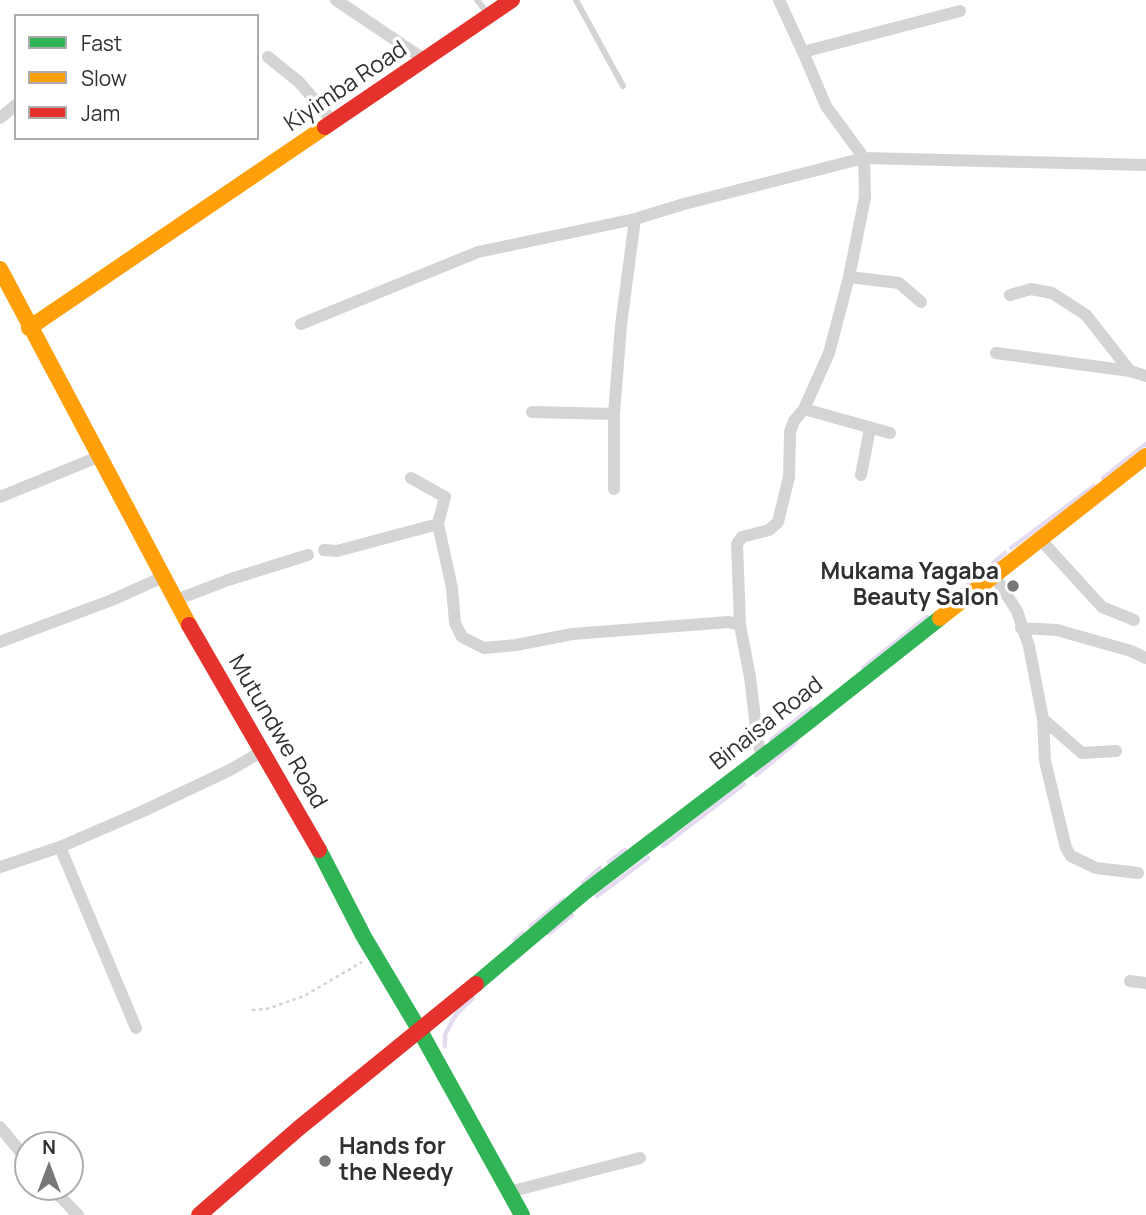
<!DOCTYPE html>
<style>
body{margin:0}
#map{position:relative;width:1146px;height:1215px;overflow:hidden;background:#fff;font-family:Manrope,sans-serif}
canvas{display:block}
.legend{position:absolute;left:14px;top:14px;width:245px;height:126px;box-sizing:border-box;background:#fff;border:2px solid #acacac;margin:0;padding:9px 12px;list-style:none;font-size:21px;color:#303030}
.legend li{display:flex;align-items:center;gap:14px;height:35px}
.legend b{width:35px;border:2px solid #acacac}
.north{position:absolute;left:14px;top:1131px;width:70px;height:70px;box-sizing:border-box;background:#fff;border:2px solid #acacac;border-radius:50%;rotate:0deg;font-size:19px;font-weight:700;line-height:28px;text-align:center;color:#303030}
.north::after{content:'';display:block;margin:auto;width:24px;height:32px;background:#787878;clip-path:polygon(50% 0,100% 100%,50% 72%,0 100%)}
</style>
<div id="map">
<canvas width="1146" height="1215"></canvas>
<ul class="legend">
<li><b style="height:9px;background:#30b455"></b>Fast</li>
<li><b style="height:9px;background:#ff9f0a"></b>Slow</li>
<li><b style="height:9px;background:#e5322d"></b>Jam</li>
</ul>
<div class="north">N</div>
</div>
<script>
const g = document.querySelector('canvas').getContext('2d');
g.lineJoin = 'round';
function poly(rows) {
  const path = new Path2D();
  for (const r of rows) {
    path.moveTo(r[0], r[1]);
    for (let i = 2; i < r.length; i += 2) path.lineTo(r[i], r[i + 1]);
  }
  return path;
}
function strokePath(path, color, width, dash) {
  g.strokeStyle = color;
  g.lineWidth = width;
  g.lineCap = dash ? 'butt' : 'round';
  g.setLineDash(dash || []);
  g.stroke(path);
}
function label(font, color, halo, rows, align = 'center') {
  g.font = font + ' Manrope,sans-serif';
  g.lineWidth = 7;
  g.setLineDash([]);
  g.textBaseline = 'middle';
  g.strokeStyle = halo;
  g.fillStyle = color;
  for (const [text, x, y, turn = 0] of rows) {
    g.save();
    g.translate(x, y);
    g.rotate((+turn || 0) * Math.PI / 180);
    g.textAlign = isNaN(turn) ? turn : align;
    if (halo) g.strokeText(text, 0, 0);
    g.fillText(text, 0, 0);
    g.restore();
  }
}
strokePath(poly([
 [1103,478,1146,444],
 [1011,548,1094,486],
 [962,590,1005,553],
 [863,668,927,617],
 [771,740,811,708],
 [756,775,796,742],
 [663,846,744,784],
 [609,862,625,850],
 [583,883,600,868],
 [597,896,648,858],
 [531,926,563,900],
 [549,933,572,915],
 [515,940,523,933],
 [445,1046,445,1035,452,1021,458,1012,473,998]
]), '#e5dbf1', 4.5);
strokePath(poly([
 [252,1010,267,1009,304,996,362,962]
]), '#d3d3d3', 2.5, [3.5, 3.5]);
strokePath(poly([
 [477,0,489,15],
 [576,0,623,86]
]), '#d4d4d4', 6);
strokePath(poly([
 [336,0,425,60],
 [779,0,803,52],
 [268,57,299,82,334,123],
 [0,118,16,105],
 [849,277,829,353,804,409,890,433],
 [1010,295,1031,289,1052,293,1086,315,1130,371,1146,376],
 [921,302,899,283,849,277,865,197,864,158,826,106,803,52,960,11],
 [301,324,478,252,635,219,684,204,864,158,1146,165],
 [996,353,1130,371],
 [532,412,614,414],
 [861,475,870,428],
 [411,478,445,497,438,524],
 [614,489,614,414,621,325,635,219],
 [0,497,98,457],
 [1040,539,1102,607,1134,620],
 [324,550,337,551,438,524,452,588,455,623,462,637,484,648,516,645,572,634,729,622,740,625,750,677,758,744,763,757],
 [994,575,1017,611,1029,646,1043,719,1045,761,1066,848,1071,856,1096,868,1138,873],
 [176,600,228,580,308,555],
 [740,625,737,544,742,537,769,530,778,522,789,477,790,432,794,421,804,409],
 [1021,628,1057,630,1131,651,1146,658],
 [0,642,112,600,163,577],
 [1043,719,1082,753,1116,751],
 [60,847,136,1028],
 [0,867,60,847,141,812,230,770,261,752],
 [1130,981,1146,983],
 [0,1127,28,1161],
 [51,1187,78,1215],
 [509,1192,640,1158]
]), '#d4d4d4', 12);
strokePath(poly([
 [319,850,364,937,420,1031,522,1215],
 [476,984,585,892,802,727,940,618]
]), '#30b455', 16);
strokePath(poly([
 [0,269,189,625],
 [29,328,325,127],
 [940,618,1146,456]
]), '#ff9f0a', 16);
strokePath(poly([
 [325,127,512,0],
 [189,625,319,850],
 [199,1215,299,1128,476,984]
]), '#e5322d', 16);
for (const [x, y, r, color] of [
 [1013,586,7,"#787878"],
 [325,1161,7,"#787878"]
]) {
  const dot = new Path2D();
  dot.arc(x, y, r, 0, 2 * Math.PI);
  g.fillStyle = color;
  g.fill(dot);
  strokePath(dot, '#fff', 2.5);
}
label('23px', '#303030', '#fff', [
 ["Kiyimba Road",346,87,-34],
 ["Binaisa Road",767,724,-38],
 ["Mutundwe Road",277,732,60]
]);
label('bold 23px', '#303030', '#fff', [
 ["Mukama Yagaba",999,573],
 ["Beauty Salon",999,599],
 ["Hands for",339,1148,"left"],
 ["the Needy",339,1174,"left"]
], 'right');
</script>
